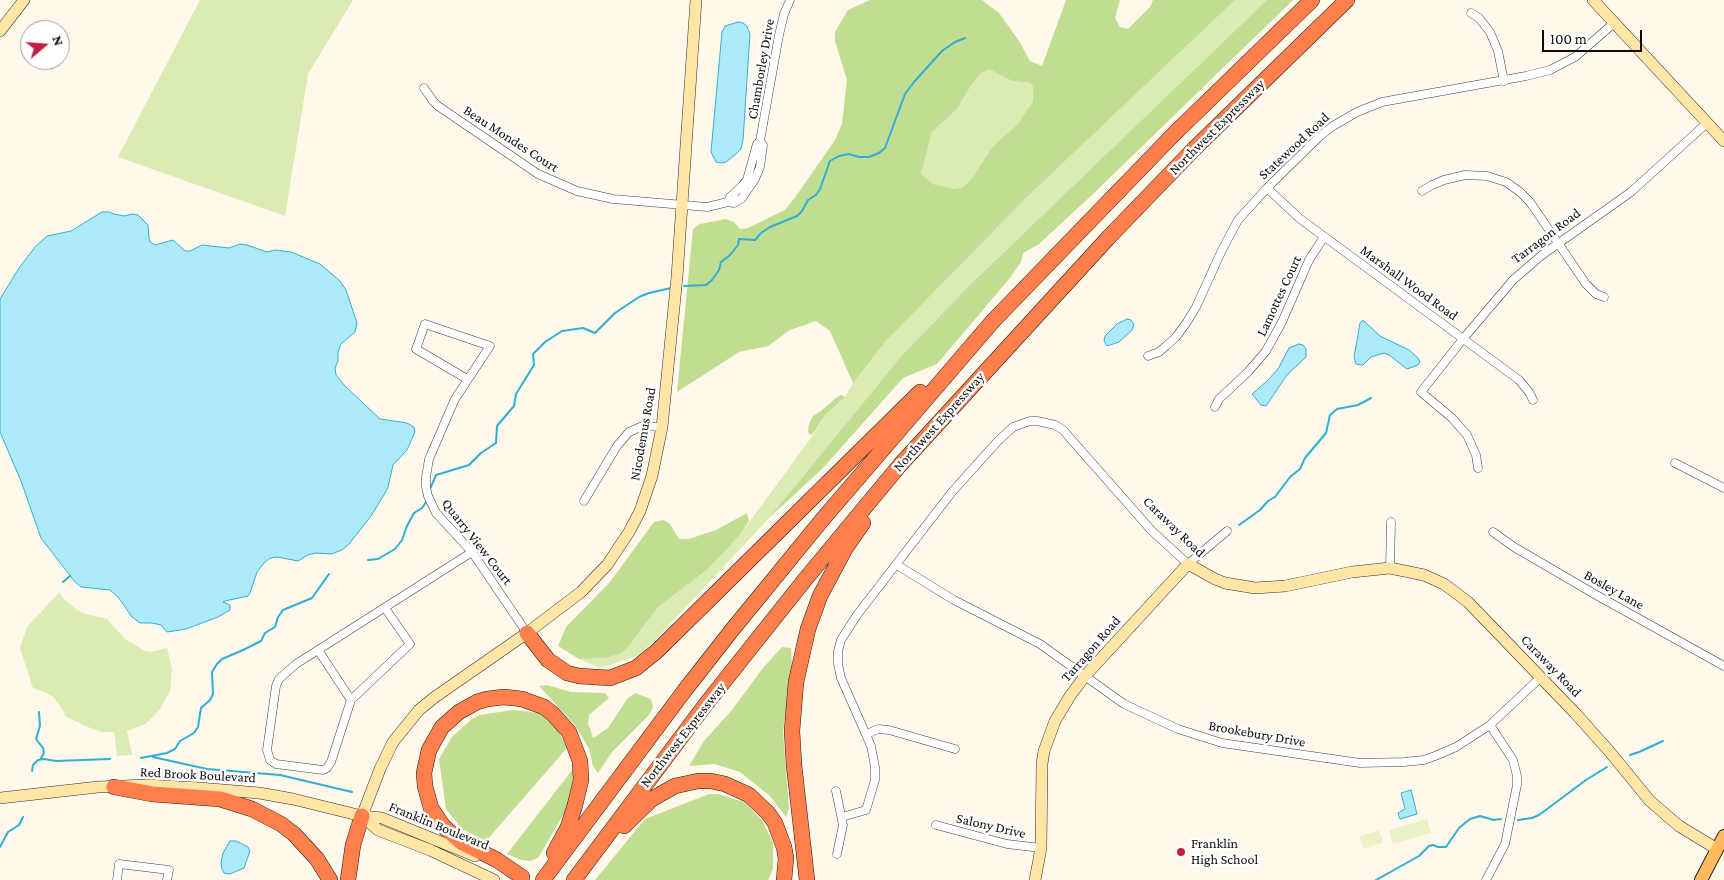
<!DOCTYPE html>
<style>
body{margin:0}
#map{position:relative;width:1724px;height:880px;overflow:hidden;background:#fff8eb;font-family:"Crimson Pro",serif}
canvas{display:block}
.north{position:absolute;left:20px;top:20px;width:50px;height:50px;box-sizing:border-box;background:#fff;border:1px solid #9e9e9e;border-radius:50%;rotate:72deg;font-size:14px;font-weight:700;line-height:20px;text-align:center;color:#0c0c0c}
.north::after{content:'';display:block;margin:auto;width:18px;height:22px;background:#c31d41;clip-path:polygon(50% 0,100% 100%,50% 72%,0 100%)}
.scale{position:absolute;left:1542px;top:30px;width:100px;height:22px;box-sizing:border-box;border:2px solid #0c0c0c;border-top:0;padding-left:6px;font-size:15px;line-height:18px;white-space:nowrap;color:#0c0c0c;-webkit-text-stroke:4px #fff;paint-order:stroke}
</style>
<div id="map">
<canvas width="1724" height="880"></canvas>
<div class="north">N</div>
<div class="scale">100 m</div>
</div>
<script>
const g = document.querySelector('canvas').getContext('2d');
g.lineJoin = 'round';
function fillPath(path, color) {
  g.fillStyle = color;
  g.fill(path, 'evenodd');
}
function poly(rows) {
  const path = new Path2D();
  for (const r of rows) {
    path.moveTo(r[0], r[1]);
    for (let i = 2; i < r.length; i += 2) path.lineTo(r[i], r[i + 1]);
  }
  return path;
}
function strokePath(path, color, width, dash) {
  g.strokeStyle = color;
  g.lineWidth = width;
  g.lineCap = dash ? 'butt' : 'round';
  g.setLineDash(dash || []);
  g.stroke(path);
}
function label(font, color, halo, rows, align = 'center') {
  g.font = font + ' "Crimson Pro",serif';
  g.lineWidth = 5;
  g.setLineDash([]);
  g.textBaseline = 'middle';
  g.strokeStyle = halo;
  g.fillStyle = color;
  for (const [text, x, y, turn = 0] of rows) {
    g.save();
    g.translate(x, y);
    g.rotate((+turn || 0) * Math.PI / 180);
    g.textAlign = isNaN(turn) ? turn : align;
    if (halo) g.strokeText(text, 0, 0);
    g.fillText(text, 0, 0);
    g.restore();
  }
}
fillPath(poly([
 [200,0,353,0,308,74,285,216,118,157],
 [1235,0,1267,0,974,281,903,354,769,518,655,640,639,655,600,668,579,659,605,658,628,647,658,607,708,569,739,536,816,431,825,415,845,397,853,383,886,341,1027,197],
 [989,69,1012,81,1030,83,1033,87,1033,101,1018,124,993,146,970,181,963,187,955,189,933,184,921,174,932,132,957,109,972,84,981,73],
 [60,592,62,597,77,610,86,614,107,619,125,639,145,651,150,652,167,648,172,669,170,691,160,709,153,717,145,724,127,731,132,755,117,756,114,732,102,732,85,726,65,716,63,710,53,697,46,693,33,688,20,648,27,627]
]), '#daebb3');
fillPath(poly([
 [870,0,982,0,999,13,1019,41,1030,61,1042,66,1066,0,1120,0,1115,18,1120,27,1128,29,1150,7,1153,0,1235,0,1027,197,886,341,853,383,830,331,816,321,790,330,768,346,739,352,677,392,693,229,700,224,726,219,734,222,740,229,748,228,785,210,796,196,835,140,842,124,847,80,835,41,835,32,848,10],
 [989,69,1012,81,1030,83,1033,87,1033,101,1018,124,993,146,970,181,963,187,955,189,933,184,921,174,932,132,957,109,972,84,981,73],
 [1267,0,1293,0,1093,194,1039,244,1023,253,1021,262,1010,278,937,364,903,378,823,468,769,518,903,354,974,281],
 [841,395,845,397,825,415,815,431,811,435,808,432,809,424,813,416,821,411,837,397],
 [747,513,749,521,739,536,708,569,658,607,628,647,621,653,605,658,579,659,558,646,566,627,610,582,654,522,663,520,670,524,679,539,689,539,716,530],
 [782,647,791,648,792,666,783,732,789,808,786,817,770,796,740,772,715,764,689,766,704,741,732,710,763,668],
 [547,685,571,692,605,693,609,698,589,715,588,723,593,738,608,728,628,698,635,693,651,699,653,707,649,715,612,752,598,773,593,766,589,749,575,725,539,686],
 [513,710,540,713,554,723,567,748,486,841,462,829,446,809,439,759,452,737,472,719,480,715],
 [573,769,573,791,568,807,538,858,530,861,521,860,507,854],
 [709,794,718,794,744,802,762,820,773,843,773,869,768,880,595,880,645,819]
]), '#c0dd91');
fillPath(poly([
 [1427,819,1431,833,1393,844,1389,830],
 [1379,830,1383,842,1364,849,1359,837]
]), '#eaf2c5');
const water = poly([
 [738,22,743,23,747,26,750,34,743,140,741,149,736,154,726,162,721,163,716,162,711,152,722,32,725,26,738,22],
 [102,212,109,212,114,214,124,216,133,214,138,215,148,225,149,238,150,242,155,245,173,240,185,251,190,251,202,245,229,248,240,244,247,245,267,252,275,250,291,252,320,264,340,281,346,290,357,323,355,332,341,344,338,352,338,361,335,368,336,375,345,386,380,419,407,423,414,427,415,432,407,450,393,465,388,487,384,495,371,516,349,544,342,550,331,554,316,553,308,555,298,561,277,557,270,558,264,563,257,572,250,593,248,596,225,601,223,602,230,605,230,610,218,617,186,629,167,632,161,625,152,623,140,623,132,617,118,597,110,590,81,587,75,582,41,538,21,481,0,432,0,299,19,268,35,247,47,236,71,231,102,212],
 [1127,319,1131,320,1134,324,1132,330,1119,342,1107,346,1104,341,1105,336,1117,324,1127,319],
 [1362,321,1364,321,1380,336,1409,350,1418,358,1420,362,1418,365,1407,369,1389,355,1384,353,1371,357,1363,365,1356,364,1354,357,1356,346,1360,323,1362,321],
 [1299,344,1303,345,1306,349,1306,357,1287,375,1266,406,1261,405,1252,394,1267,381,1278,369,1289,348,1299,344],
 [1411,790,1417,814,1400,819,1398,813,1405,809,1401,793,1411,790],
 [230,841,236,841,248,847,250,851,244,868,230,874,224,873,222,869,221,863,223,853,230,841]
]);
fillPath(water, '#adeaf9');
strokePath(water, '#30afd4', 1);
strokePath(poly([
 [684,286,706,285,712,280,719,270,721,262,730,255,738,245,739,239,755,240,761,233,770,227,797,216,802,211,808,200,816,195,820,189,830,161,839,156,849,154,859,157,869,157,879,153,885,148,905,94,914,82,942,51,955,42,965,38],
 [430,489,436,475,469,465,481,453,496,443,497,426,514,406,516,394,534,365,533,354,545,342,562,331,583,328,595,333,615,313,639,297,649,293,671,288],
 [1239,525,1260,510,1268,501,1275,497,1290,477,1300,469,1305,458,1326,433,1330,415,1337,409,1358,405,1371,398],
 [368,560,378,559,395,549,402,540,407,526,414,513,422,508,427,501],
 [63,582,70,576],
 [39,712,40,726,36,739,43,748,44,753,41,758],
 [1630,755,1639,752,1663,741],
 [153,757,207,769,280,775,352,792],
 [141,758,167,753,175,749,180,741,194,733,198,727,201,708,210,700,213,694,212,672,217,664,222,659,243,650,261,641,265,633,275,627,278,617,283,610,312,598,329,574],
 [32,771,33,765,38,760,44,759,56,761,110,759],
 [1518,820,1532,818,1539,815,1586,780,1607,767],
 [0,847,8,832,19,825,23,817],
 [1376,880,1419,856,1429,846,1433,845,1438,847,1446,847,1459,828,1470,819,1480,816,1494,820,1501,819]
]), '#30afd4', 2);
const street = poly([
 [1471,13,1479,18,1490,32,1498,51,1504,81],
 [424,88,433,101,438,106,538,174,577,191,613,199,707,207,728,202,734,203,742,198,755,179,760,167,763,145,760,141],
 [1267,188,1299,218,1519,380,1529,392,1533,400],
 [1422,191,1432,185,1444,180,1465,175,1487,176,1506,182,1520,192,1530,202,1586,284,1596,294,1604,297],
 [728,202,730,197,742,186,747,180,757,144,760,141,779,35,784,14,790,0],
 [1148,356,1159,352,1166,346,1176,337,1187,322,1196,307,1222,250,1238,220,1267,188,1320,136,1333,126,1357,112,1382,102,1526,76,1550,70,1575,57,1614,23],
 [467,379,416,349,425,324,490,346,455,399,429,459,426,477,426,487,428,496,436,513,472,552,527,633],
 [1215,407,1219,399,1247,373,1266,351,1282,322,1309,260,1324,237],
 [1675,463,1724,488],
 [1478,468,1476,455,1467,435,1452,418,1421,392,1463,339,1513,280,1542,255,1631,192,1707,123],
 [584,501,617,446,629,432,643,426,662,427],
 [1493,532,1514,547,1598,596,1724,666],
 [897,565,954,600,1040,644,1124,704,1178,729,1222,743,1360,763,1404,762,1424,760,1435,756,1456,747,1490,725,1541,677],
 [1390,568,1391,522],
 [385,608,410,644,351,700,331,762,327,768,323,770,276,764,270,760,267,750,276,686,279,679,296,664,472,552],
 [318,650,351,700],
 [867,734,878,729,889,730,955,749],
 [836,791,843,825,837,854],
 [842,817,866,810,875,780,875,767,871,746,841,678,838,664,838,651,841,640,857,615,952,492,997,442,1013,427,1030,421,1037,421,1055,425,1063,430,1151,530,1188,564,1227,531],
 [936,825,1007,844,1041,848],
 [117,880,119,864,169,870,167,880],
 [1486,880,1505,844,1517,785,1517,776,1513,760,1490,725]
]);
const secondary = poly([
 [1593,0,1724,141],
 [0,31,24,0],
 [0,798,98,787,147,785,199,788,259,793,293,799,362,816,382,818,475,856],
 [362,816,380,769,393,742,419,710,435,697,527,633,581,592,607,565,629,532,640,511,652,476,662,427,677,277,696,0],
 [362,816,378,830,430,850,494,880],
 [1035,880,1041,848,1042,764,1044,751,1055,721,1070,696,1085,676,1188,564,1215,579,1225,583,1255,588,1285,586,1352,572,1390,568,1424,575,1444,584,1468,602,1576,714,1609,751,1650,801,1679,826,1717,849]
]);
const primary = poly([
 [1701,880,1724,836]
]);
const highway = poly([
 [527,633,548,660,567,673,579,676,610,678,636,668,657,651,920,392],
 [114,787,152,794,220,799,252,809,281,824,294,834,317,859,330,880],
 [624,826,652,799,675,786,698,781,711,781,725,784,749,795,768,813,775,823,784,847,786,858,784,880],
 [522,877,497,860,461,842,443,826,431,808,425,786,424,773,429,750,442,727,459,712,477,702,487,699,504,697,522,699,544,707,553,714,569,732,580,761,581,780,575,805,568,827,554,853],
 [348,880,353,845,362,816],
 [543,880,685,690,732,630,822,520,993,321,1175,133,1312,0],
 [574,880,706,704,803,582,900,465,1109,237,1194,149,1347,0],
 [807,880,794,765,792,731,796,682,808,629,820,596,845,549,863,523]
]);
strokePath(street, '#3f3f3f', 9);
strokePath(secondary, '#2e2e2e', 12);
strokePath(primary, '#1d1d1d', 14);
strokePath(highway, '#1d1d1d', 16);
strokePath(street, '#fff', 8);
strokePath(secondary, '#ffe6a6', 11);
strokePath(primary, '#ffbb5b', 12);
strokePath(highway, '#fc7f4c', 15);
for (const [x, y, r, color] of [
 [1181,852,5,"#c31d41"]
]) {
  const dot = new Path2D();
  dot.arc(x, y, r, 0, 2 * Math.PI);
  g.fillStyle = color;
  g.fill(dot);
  strokePath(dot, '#fff', 2);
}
label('14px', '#0c0c0c', '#fff', [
 ["Chamborley Drive",761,69,-80],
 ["Northwest Expressway",1217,127,-45],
 ["Beau Mondes Court",511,139,33],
 ["Statewood Road",1294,146,-43],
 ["Tarragon Road",1546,236,-37],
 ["Marshall Wood Road",1409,283,36],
 ["Lamottes Court",1279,296,-65],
 ["Northwest Expressway",939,422,-48],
 ["Nicodemus Road",643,434,-80],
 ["Caraway Road",1174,527,44],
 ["Quarry View Court",477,542,52],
 ["Bosley Lane",1614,590,29],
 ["Tarragon Road",1091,649,-49],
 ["Caraway Road",1551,666,46],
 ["Brookebury Drive",1257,734,10],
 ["Northwest Expressway",683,735,-52],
 ["Red Brook Boulevard",198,775,3],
 ["Franklin Boulevard",439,826,22],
 ["Salony Drive",991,826,13]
]);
label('14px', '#0c0c0c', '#fff', [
 ["Franklin",1191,844],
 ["High School",1191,860]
], 'left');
</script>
